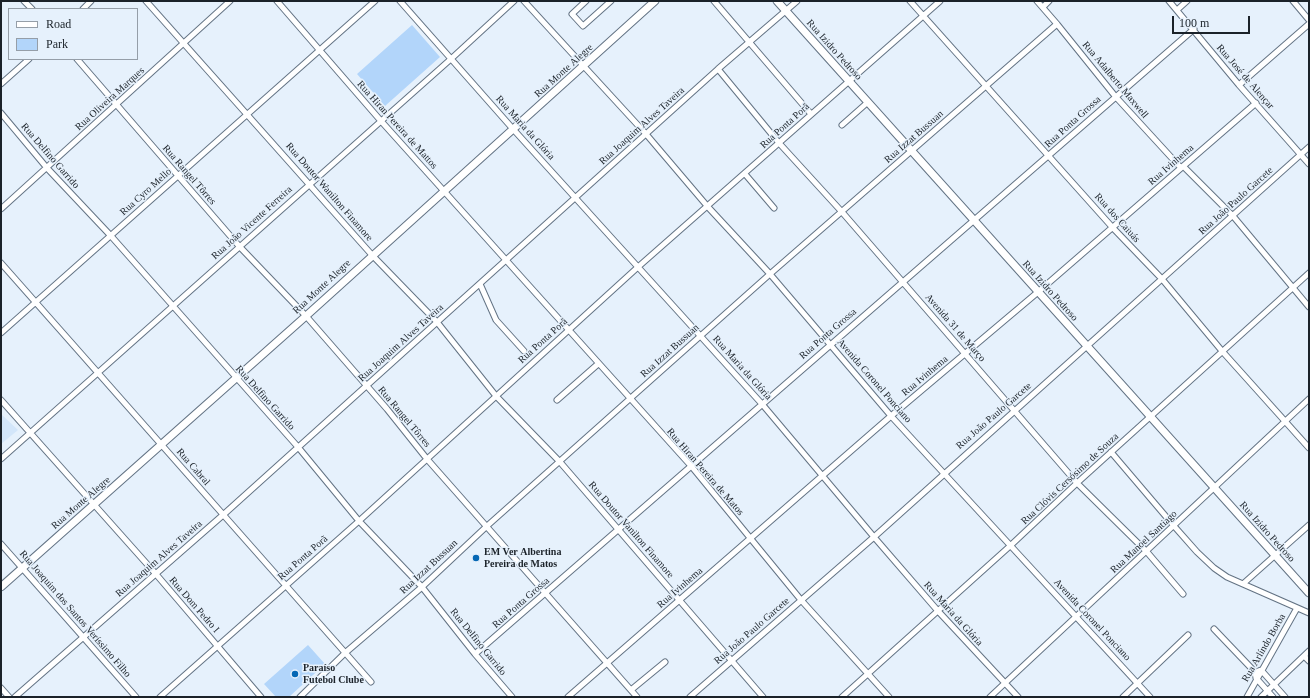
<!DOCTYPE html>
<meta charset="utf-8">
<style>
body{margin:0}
#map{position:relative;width:1310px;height:698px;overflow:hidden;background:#e6f1fc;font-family:"Times New Roman",serif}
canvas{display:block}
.frame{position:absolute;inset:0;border:2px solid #1b2229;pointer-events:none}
.legend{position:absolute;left:8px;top:8px;width:130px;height:52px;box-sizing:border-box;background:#e6f1fc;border:1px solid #959ea8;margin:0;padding:5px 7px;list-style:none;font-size:12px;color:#1b2229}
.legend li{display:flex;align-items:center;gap:8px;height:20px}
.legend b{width:20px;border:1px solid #959ea8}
.scale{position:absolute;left:1172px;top:16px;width:78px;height:18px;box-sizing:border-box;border:2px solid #1b2229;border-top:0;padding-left:5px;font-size:12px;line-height:14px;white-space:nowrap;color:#1b2229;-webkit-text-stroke:3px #e6f1fc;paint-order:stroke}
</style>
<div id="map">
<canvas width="1310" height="698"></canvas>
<div class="frame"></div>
<ul class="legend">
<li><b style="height:5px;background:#fff"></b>Road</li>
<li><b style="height:11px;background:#b2d5fa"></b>Park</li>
</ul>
<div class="scale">100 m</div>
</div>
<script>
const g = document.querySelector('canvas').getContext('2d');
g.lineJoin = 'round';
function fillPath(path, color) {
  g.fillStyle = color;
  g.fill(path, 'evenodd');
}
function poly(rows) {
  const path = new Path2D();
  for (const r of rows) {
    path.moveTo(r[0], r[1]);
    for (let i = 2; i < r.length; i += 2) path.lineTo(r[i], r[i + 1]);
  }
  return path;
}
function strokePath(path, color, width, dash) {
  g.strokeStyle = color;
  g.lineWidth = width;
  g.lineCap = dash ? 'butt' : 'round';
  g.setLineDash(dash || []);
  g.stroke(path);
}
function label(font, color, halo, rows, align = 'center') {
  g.font = font + ' "Times New Roman",serif';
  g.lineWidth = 3;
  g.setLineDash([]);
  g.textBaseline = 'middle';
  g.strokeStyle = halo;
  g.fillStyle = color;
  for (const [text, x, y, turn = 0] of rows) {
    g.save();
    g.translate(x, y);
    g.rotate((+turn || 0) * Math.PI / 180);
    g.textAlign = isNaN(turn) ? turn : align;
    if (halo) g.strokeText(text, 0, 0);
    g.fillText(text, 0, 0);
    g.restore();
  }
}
fillPath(poly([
 [1,414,18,430,1,444]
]), '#d3e6fa');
fillPath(poly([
 [412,25,440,57,385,106,357,74],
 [308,645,325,664,289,697,276,697,264,684]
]), '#b2d5fa');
const street = poly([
 [24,1,32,9],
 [146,1,372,255,437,322,496,396,560,462,763,697],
 [277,1,381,121,692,467,801,600,889,697],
 [400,1,513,129,762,404,874,537,938,611,1018,697],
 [524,1,646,134,708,207,770,274,891,416,1150,697],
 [586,1,572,14,583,26,611,1],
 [714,1,811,114],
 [910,1,1113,228,1162,279,1222,351,1309,448],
 [1037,1,1057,24,1115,96,1181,168],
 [1169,1,1239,85,1309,164],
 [1293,1,1309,20],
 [1043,7,1049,1],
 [83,9,91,1],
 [1177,10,1187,1],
 [77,59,239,246,306,316,387,409,427,459,637,697],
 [718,69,779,143,842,212,1077,483,1147,552,1183,594],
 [1,84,29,59],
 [1239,85,1309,24],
 [1,113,47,168,111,236,298,447,359,521,422,587,475,654,512,697],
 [842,125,868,102],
 [1183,166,1233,216,1309,307],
 [745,174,774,208],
 [1,209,230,1],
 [1,263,371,682],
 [480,284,496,320,524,351],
 [1,333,375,1],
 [1,400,155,573,261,697],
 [557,400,598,364],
 [1111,452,1174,526,1197,552,1214,568,1227,577,1309,613],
 [1,459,452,58,514,1],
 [1,544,136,697],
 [1244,583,1309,525],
 [1214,629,1255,672,1256,678,1273,697],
 [475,654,1194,29],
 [1304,656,1309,661],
 [1258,671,1261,670,1285,697],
 [1,688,9,697],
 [631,690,665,662],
 [15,697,223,515,718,69,797,1],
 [160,697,359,521,638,267,940,1],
 [300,697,345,653,422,587,487,526,770,274,1057,24],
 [568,697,891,416,1038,292,1256,103],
 [690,697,874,537,1309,147],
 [842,697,1010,546,1077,483,1309,273],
 [990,697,1309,399],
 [1123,697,1188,635],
 [1247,697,1297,608],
 [1261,697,1309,651]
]);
const secondary = poly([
 [777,1,1309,593],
 [1,587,306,316,655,1]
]);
strokePath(street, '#637384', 7);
strokePath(secondary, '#637384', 9);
strokePath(street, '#fff', 5);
strokePath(secondary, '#fff', 7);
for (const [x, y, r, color] of [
 [476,558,4,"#0567b4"],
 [295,674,4,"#0567b4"]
]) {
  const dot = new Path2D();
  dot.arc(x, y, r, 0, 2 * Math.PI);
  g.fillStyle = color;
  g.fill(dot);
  strokePath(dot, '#e6f1fc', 1.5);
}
label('10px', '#1b2229', '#e6f1fc', [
 ["Rua Izidro Pedroso",834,50,48],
 ["Rua Monte Alegre",564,71,-42],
 ["Rua José de Alençar",1245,77,49],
 ["Rua Adalberto Maxwell",1115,80,50],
 ["Rua Oliveira Marques",110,99,-42],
 ["Rua Ponta Grossa",1073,122,-42],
 ["Rua Hiran Pereira de Mattos",397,125,48],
 ["Rua Joaquim Alves Taveira",642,126,-42],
 ["Rua Ponta Porã",785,126,-42],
 ["Rua Maria da Glória",525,128,48],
 ["Rua Izzat Bussuan",914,137,-41],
 ["Rua Delfino Garrido",50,156,49],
 ["Rua Ivinhema",1171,165,-41],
 ["Rua Rangel Tôrres",189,175,49],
 ["Rua Cyro Mello",146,192,-42],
 ["Rua Doutor Wanilton Finamore",329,192,49],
 ["Rua João Paulo Garcete",1236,201,-42],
 ["Rua dos Caiuás",1117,218,48],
 ["Rua João Vicente Ferreira",252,223,-42],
 ["Rua Monte Alegre",322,287,-43],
 ["Rua Izidro Pedroso",1050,291,48],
 ["Avenida 31 de Março",955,328,49],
 ["Rua Ponta Grossa",828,334,-41],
 ["Rua Ponta Porã",543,341,-42],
 ["Rua Joaquim Alves Taveira",401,343,-42],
 ["Rua Izzat Bussuan",670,351,-42],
 ["Rua Maria da Glória",742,368,48],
 ["Rua Ivinhema",925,376,-40],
 ["Avenida Coronel Ponciano",874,381,49],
 ["Rua Delfino Garrido",265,398,48],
 ["Rua João Paulo Garcete",994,416,-41],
 ["Rua Rangel Tôrres",404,417,50],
 ["Rua Cabral",193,467,49],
 ["Rua Hiran Pereira de Matos",705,472,49],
 ["Rua Clóvis Cersósimo de Souza",1070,479,-43],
 ["Rua Monte Alegre",81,503,-41],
 ["Rua Doutor Vanilton Finamore",631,530,49],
 ["Rua Izidro Pedroso",1267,532,48],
 ["Rua Manoel Santiago",1144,542,-43],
 ["Rua Ponta Porã",303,558,-41],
 ["Rua Joaquim Alves Taveira",159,559,-41],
 ["Rua Izzat Bussuan",429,567,-43],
 ["Rua Ivinhema",680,588,-41],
 ["Rua Ponta Grossa",521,603,-41],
 ["Rua Dom Pedro I",194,605,49],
 ["Rua Joaquim dos Santos Veríssimo Filho",75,614,49],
 ["Rua Maria da Glória",953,614,48],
 ["Avenida Coronel Ponciano",1092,620,47],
 ["Rua João Paulo Garcete",752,631,-41],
 ["Rua Delfino Garrido",478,642,51],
 ["Rua Arlíndo Borba",1264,648,-60]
]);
label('bold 10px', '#1b2229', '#e6f1fc', [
 ["EM Ver Albertina",484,552],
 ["Pereira de Matos",484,564],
 ["Paraíso",303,668],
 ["Futebol Clube",303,680]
], 'left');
</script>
